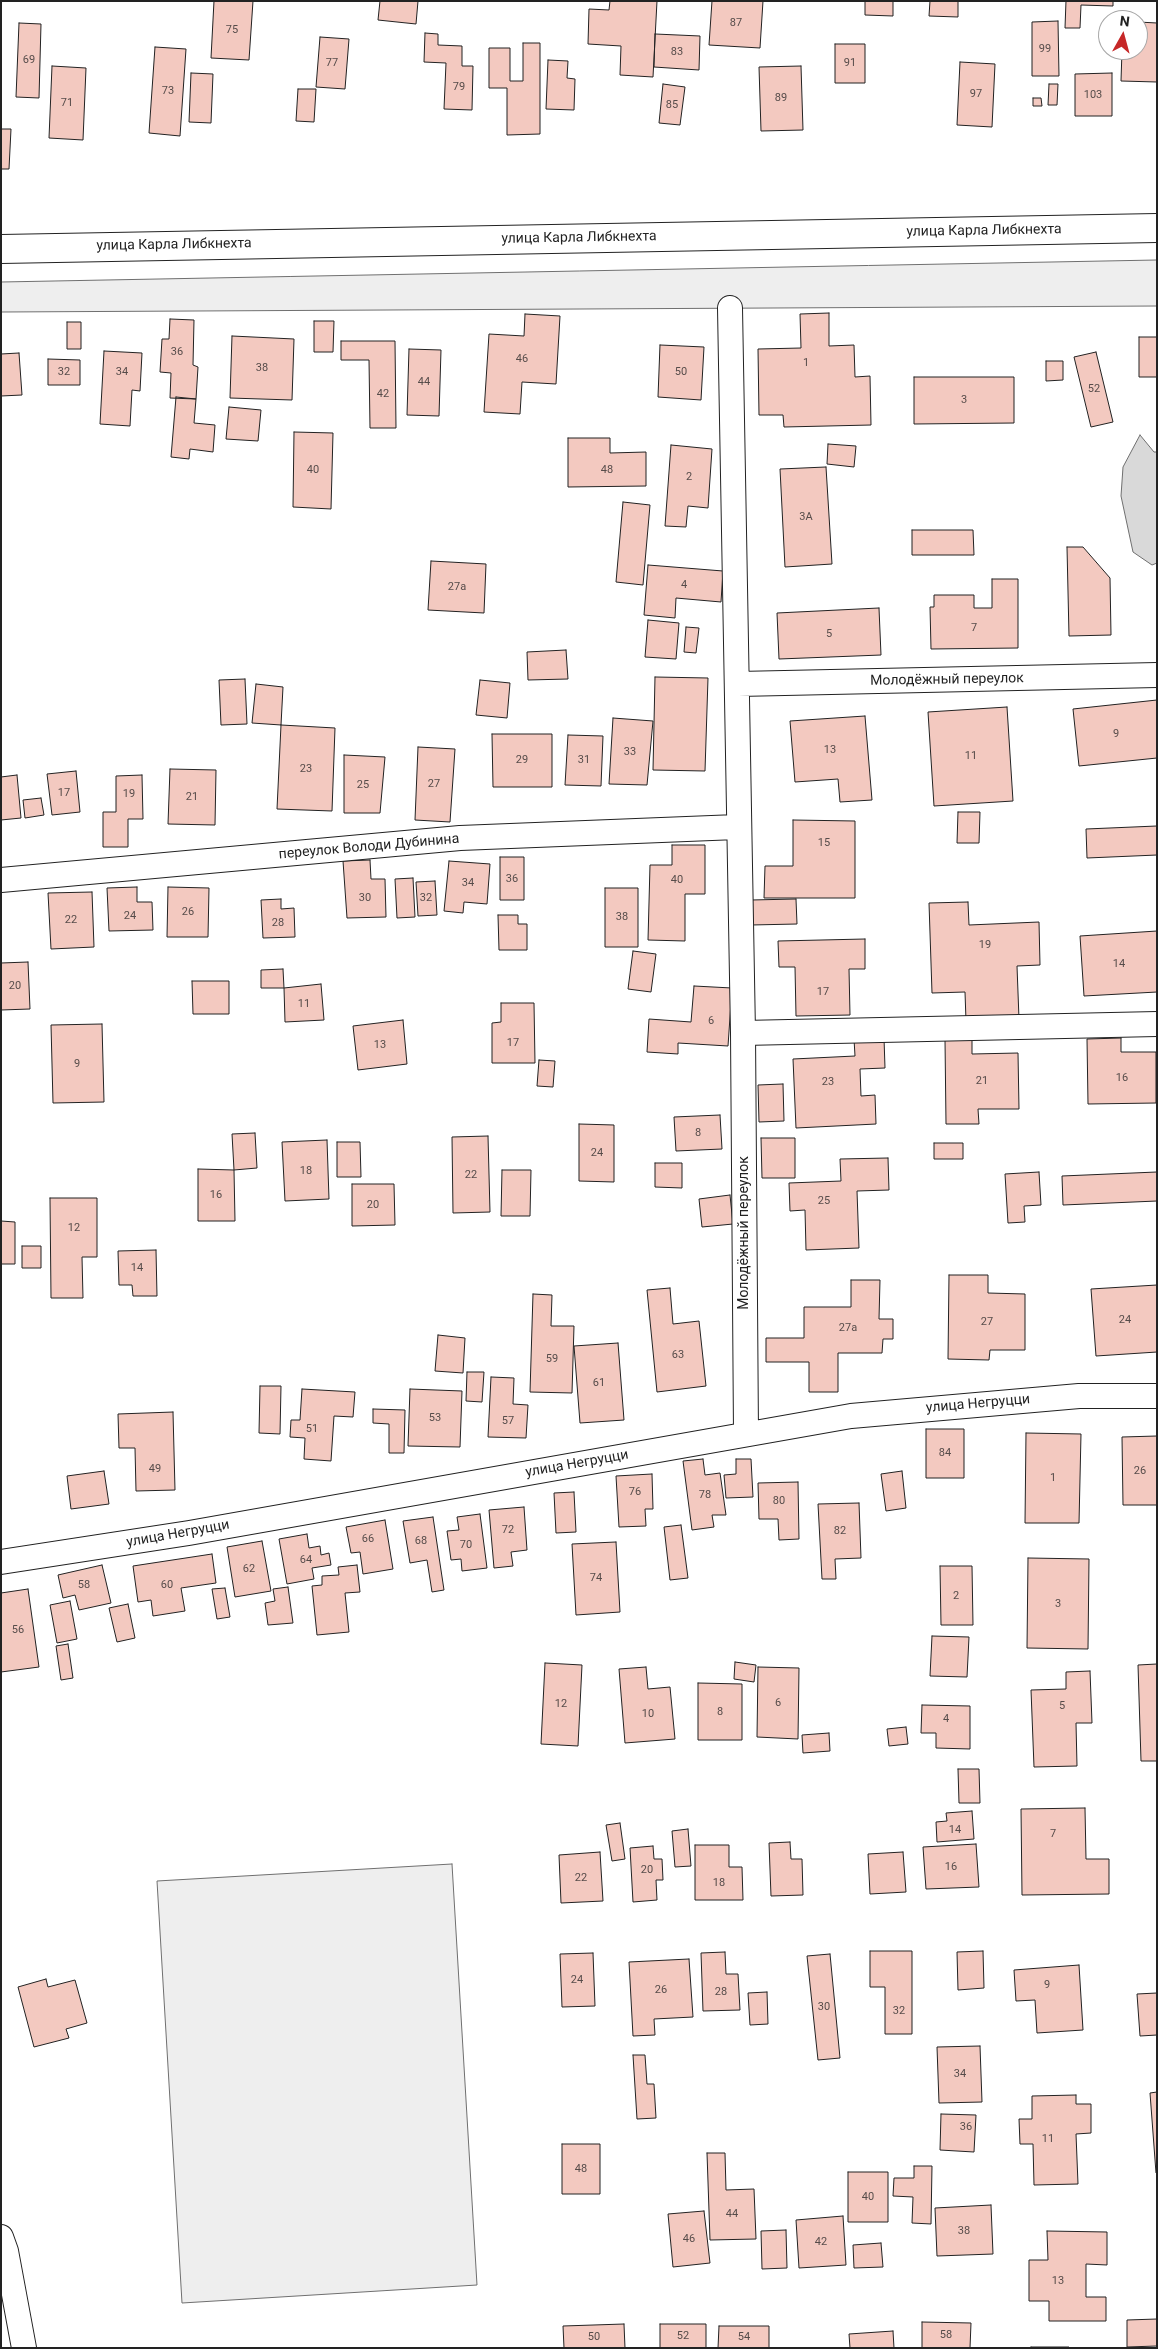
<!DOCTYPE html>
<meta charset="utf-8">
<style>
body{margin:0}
#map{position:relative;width:1158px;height:2349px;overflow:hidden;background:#fff;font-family:Roboto,sans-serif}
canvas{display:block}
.frame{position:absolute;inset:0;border:2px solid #222;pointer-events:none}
.north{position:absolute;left:1098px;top:10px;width:50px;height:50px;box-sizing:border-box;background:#fff;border:1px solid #a7a7a7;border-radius:50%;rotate:7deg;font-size:14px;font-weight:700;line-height:20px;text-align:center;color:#222}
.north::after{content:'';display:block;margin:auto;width:18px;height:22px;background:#c62828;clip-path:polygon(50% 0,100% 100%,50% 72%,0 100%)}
</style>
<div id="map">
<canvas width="1158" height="2349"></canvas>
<div class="frame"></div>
<div class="north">N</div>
</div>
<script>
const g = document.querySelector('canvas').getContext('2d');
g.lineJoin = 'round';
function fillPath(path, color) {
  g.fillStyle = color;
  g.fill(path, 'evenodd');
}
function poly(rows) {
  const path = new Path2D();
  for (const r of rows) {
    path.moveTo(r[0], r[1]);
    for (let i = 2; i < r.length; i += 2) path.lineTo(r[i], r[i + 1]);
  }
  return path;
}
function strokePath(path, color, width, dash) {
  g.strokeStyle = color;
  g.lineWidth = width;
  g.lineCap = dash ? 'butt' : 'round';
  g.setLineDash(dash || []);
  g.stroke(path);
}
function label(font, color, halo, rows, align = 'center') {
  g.font = font + ' Roboto,sans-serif';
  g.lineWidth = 4;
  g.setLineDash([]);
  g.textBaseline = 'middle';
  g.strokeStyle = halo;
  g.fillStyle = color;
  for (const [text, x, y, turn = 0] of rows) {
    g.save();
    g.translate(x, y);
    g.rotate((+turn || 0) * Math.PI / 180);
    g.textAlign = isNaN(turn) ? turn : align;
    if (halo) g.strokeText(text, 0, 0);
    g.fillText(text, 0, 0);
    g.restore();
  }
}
const green = poly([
 [1157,260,1157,306,1,312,1,282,1157,260],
 [452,1864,477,2285,182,2303,157,1881,452,1864]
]);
fillPath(green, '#eee');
strokePath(green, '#6f6f6f', 1);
const water = poly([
 [1140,435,1154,452,1157,452,1157,563,1152,565,1133,552,1121,496,1123,467,1140,435]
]);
fillPath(water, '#d9d9d9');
strokePath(water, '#6f6f6f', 1);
const building = poly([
 [214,1,253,1,249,60,211,58,214,1],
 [380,1,418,1,416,24,378,20,380,1],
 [610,1,657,1,653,77,620,75,621,46,588,44,589,9,609,10,610,1],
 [712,1,763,1,760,48,709,45,712,1],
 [865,1,893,1,893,16,865,15,865,1],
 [930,1,958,1,958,17,929,16,930,1],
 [1066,1,1113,1,1113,6,1081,5,1080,28,1065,28,1066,1],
 [1058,21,1059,76,1032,76,1032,22,1058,21],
 [1138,22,1157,23,1157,82,1121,81,1122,50,1138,50,1138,22],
 [19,23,41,24,39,98,16,97,19,23],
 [425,33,438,34,438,45,462,46,462,66,473,66,472,110,444,109,446,63,424,62,425,33],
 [655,34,700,36,699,70,654,67,655,34],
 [320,37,349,39,345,89,316,87,320,37],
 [523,43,540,43,540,134,507,135,507,88,489,88,489,48,510,48,510,81,523,81,523,43],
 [835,44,865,44,865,83,835,83,835,44],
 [155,47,186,49,180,136,149,133,155,47],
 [548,60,568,61,567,78,575,79,574,110,546,109,548,60],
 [960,62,995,64,992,127,957,125,960,62],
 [52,66,86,68,83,140,49,138,52,66],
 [801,66,803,130,761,131,759,67,801,66],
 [191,73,213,74,211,123,189,122,191,73],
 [1112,73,1112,116,1075,116,1075,74,1112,73],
 [663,84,685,87,680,125,659,123,663,84],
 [1049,84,1058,84,1057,105,1048,105,1049,84],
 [298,89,316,89,314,122,296,121,298,89],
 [1033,98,1041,98,1042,106,1033,106,1033,98],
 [1,129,11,129,9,169,1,169,1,129],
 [829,313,829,346,854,345,855,377,870,376,871,425,784,427,783,415,759,415,758,349,801,348,800,314,829,313],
 [525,314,560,316,556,384,522,382,520,414,484,412,489,334,524,336,525,314],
 [170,319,194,320,193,365,198,367,196,399,170,398,171,373,160,372,162,339,169,339,170,319],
 [314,321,334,321,333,352,314,352,314,321],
 [67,322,81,322,81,349,67,349,67,322],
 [232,336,294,339,292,400,230,398,232,336],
 [1139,337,1157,337,1157,377,1139,377,1139,337],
 [341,341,395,341,396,428,370,428,369,360,341,360,341,341],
 [660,345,704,347,701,400,658,397,660,345],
 [409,349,441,350,439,416,407,415,409,349],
 [104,351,142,353,140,391,132,390,130,426,100,424,104,351],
 [1096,352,1113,422,1091,427,1074,357,1096,352],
 [19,353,22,395,1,396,1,354,19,353],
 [48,359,80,360,80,385,48,385,48,359],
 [1046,361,1063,361,1063,380,1046,381,1046,361],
 [914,377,1014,377,1014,423,914,424,914,377],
 [176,397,196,399,194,423,215,425,213,452,190,449,189,459,171,457,176,397],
 [229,407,261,410,258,441,226,439,229,407],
 [294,432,333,433,331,509,293,507,294,432],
 [568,438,610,438,610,453,646,452,646,486,568,487,568,438],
 [828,444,856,446,854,467,827,464,828,444],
 [671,445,712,449,708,508,688,506,686,527,665,526,671,445],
 [826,467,832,564,785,567,780,469,826,467],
 [623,502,650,505,643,585,616,582,623,502],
 [912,530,973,530,974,555,912,555,912,530],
 [1067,547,1083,547,1110,578,1111,635,1069,636,1067,547],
 [431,561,486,564,484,613,428,610,431,561],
 [648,565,723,571,721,602,676,598,675,618,644,615,648,565],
 [992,579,1018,579,1018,648,931,649,930,607,934,607,934,595,974,595,974,608,992,608,992,579],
 [879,608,881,655,779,659,777,613,879,608],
 [648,620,679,623,676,659,645,657,648,620],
 [686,627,699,628,696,653,684,652,686,627],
 [566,650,568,679,528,680,527,652,566,650],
 [655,677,708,678,705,771,653,770,655,677],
 [245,679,247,724,221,725,219,680,245,679],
 [480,680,510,683,507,718,476,715,480,680],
 [256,684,283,687,281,725,252,723,256,684],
 [1157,700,1157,758,1079,766,1073,709,1157,700],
 [1007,707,1013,801,934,806,928,712,1007,707],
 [865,716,872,800,840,802,838,779,795,782,790,721,865,716],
 [613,718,653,721,647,785,609,784,613,718],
 [281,725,335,728,332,811,277,809,281,725],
 [492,734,552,734,552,787,493,787,492,734],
 [568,735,603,736,601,786,565,785,568,735],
 [418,747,455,749,450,822,415,820,418,747],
 [344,755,385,757,380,813,344,813,344,755],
 [170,769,216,770,215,825,168,824,170,769],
 [76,771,80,812,52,815,47,774,76,771],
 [17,775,21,818,1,820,1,777,17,775],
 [142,775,143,819,128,819,128,847,103,847,103,812,116,812,116,776,142,775],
 [41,798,44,815,25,818,23,800,41,798],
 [958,812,980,812,979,843,957,843,958,812],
 [793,820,855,821,855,898,764,898,765,866,793,866,793,820],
 [1157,826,1157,855,1087,858,1086,829,1157,826],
 [672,845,705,845,705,894,685,894,685,941,648,940,650,865,672,865,672,845],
 [500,857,524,857,524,900,500,900,500,857],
 [370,860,371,879,385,879,386,917,347,918,343,861,370,860],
 [449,861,490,864,487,904,464,902,463,913,444,911,449,861],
 [413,878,415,917,397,918,395,879,413,878],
 [435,881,437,915,418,916,416,882,435,881],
 [137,887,137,902,152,902,153,930,109,931,107,888,137,887],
 [168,887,209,888,208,937,167,937,168,887],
 [605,888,638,888,638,947,605,947,605,888],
 [92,892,94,947,51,949,48,893,92,892],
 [281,899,281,909,294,908,295,937,263,938,261,900,281,899],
 [796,899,797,924,751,925,751,900,796,899],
 [968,902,969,925,1039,922,1040,965,1017,966,1019,1019,966,1021,965,992,932,993,929,903,968,902],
 [498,915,518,915,518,924,527,924,527,950,499,950,498,915],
 [1157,931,1157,992,1084,996,1080,936,1157,931],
 [865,939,865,969,849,969,850,1015,796,1016,795,967,779,967,778,941,865,939],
 [633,951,656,954,651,992,628,989,633,951],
 [28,962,30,1009,1,1010,1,963,28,962],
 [283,969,284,988,261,988,261,970,283,969],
 [192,981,229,981,229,1014,193,1014,192,981],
 [321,984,324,1020,285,1022,284,988,321,984],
 [694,986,732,988,728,1046,678,1043,678,1054,647,1052,649,1019,691,1022,694,986],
 [501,1003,534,1003,535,1063,492,1063,492,1023,501,1022,501,1003],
 [403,1020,407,1064,358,1070,353,1026,403,1020],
 [102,1024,104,1102,53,1103,51,1025,102,1024],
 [884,1038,885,1068,860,1069,861,1096,875,1095,876,1124,796,1128,793,1059,855,1056,854,1039,884,1038],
 [1121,1038,1121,1052,1156,1052,1156,1103,1088,1104,1087,1039,1121,1038],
 [945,1039,972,1039,972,1054,1018,1053,1019,1109,978,1109,979,1124,946,1124,945,1039],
 [539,1060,555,1061,553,1087,537,1086,539,1060],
 [783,1084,784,1121,759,1122,758,1085,783,1084],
 [720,1115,722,1149,676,1151,674,1117,720,1115],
 [579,1124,614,1125,614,1182,579,1181,579,1124],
 [255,1133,257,1168,234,1170,232,1134,255,1133],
 [488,1136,490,1212,453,1213,452,1137,488,1136],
 [761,1138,795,1138,795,1178,762,1178,761,1138],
 [327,1140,329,1199,285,1201,282,1142,327,1140],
 [337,1142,360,1142,361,1177,337,1177,337,1142],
 [934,1143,963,1143,963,1159,934,1159,934,1143],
 [888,1158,889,1190,857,1191,859,1248,806,1250,805,1210,790,1211,789,1183,841,1181,840,1159,888,1158],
 [655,1163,682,1163,682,1188,655,1187,655,1163],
 [198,1169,234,1170,235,1221,198,1221,198,1169],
 [502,1170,531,1170,530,1216,501,1216,502,1170],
 [1039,1172,1041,1205,1024,1206,1025,1222,1008,1223,1005,1174,1039,1172],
 [1157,1172,1157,1201,1063,1205,1062,1176,1157,1172],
 [352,1184,394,1184,395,1225,352,1226,352,1184],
 [730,1195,733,1224,702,1227,699,1199,730,1195],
 [50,1198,97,1198,97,1257,82,1257,83,1298,51,1298,50,1198],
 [1,1221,15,1222,15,1264,1,1264,1,1221],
 [22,1246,41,1246,41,1268,22,1268,22,1246],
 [156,1250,157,1296,133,1296,132,1285,119,1285,118,1251,156,1250],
 [949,1275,988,1275,988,1293,1025,1294,1025,1350,990,1350,989,1360,948,1359,949,1275],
 [851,1280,880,1280,879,1319,893,1319,893,1339,883,1339,882,1353,838,1353,838,1392,809,1392,809,1362,766,1362,766,1338,804,1338,804,1307,851,1307,851,1280],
 [1157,1285,1157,1352,1096,1356,1091,1289,1157,1285],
 [670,1288,673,1324,699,1321,706,1386,657,1392,647,1290,670,1288],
 [533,1294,552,1295,551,1326,574,1326,572,1393,530,1392,533,1294],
 [438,1335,465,1338,463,1373,435,1371,438,1335],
 [618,1343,624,1420,580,1423,574,1346,618,1343],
 [467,1372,484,1372,482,1402,466,1401,467,1372],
 [491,1377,514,1378,513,1404,528,1405,526,1438,488,1437,491,1377],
 [260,1386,281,1386,280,1434,259,1433,260,1386],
 [302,1389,355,1392,353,1417,334,1416,331,1461,304,1459,305,1438,290,1437,291,1420,300,1420,302,1389],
 [410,1389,462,1391,460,1447,408,1446,410,1389],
 [373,1409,405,1410,404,1453,389,1453,389,1424,373,1423,373,1409],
 [173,1412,175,1490,136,1491,135,1448,119,1448,118,1414,173,1412],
 [926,1429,964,1429,964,1478,926,1478,926,1429],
 [1026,1433,1081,1434,1079,1523,1025,1523,1026,1433],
 [1157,1436,1157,1505,1123,1505,1122,1437,1157,1436],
 [703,1459,705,1475,720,1473,726,1515,712,1515,714,1527,692,1530,683,1461,703,1459],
 [736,1459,751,1459,753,1497,726,1498,724,1475,736,1474,736,1459],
 [104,1471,109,1504,71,1509,67,1476,104,1471],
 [902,1471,906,1508,886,1511,881,1474,902,1471],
 [652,1474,653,1509,645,1509,646,1526,619,1527,616,1476,652,1474],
 [798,1482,799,1539,779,1540,778,1519,759,1519,758,1483,798,1482],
 [574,1492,576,1532,556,1533,554,1493,574,1492],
 [859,1503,861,1558,835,1559,836,1579,822,1579,818,1504,859,1503],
 [524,1507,527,1550,511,1552,513,1566,494,1568,489,1510,524,1507],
 [480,1514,487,1568,462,1571,461,1559,451,1560,447,1531,459,1530,457,1517,480,1514],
 [433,1517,444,1590,432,1592,427,1560,410,1563,403,1521,433,1517],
 [385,1520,393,1569,363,1574,360,1552,351,1553,346,1527,385,1520],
 [681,1525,688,1578,670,1580,664,1527,681,1525],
 [307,1534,309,1548,320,1546,321,1555,329,1553,331,1565,312,1568,314,1579,287,1584,279,1539,307,1534],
 [262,1541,271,1591,235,1597,227,1547,262,1541],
 [616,1542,620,1612,576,1615,572,1544,616,1542],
 [212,1554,216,1583,181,1588,185,1611,153,1616,151,1600,138,1602,133,1566,212,1554],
 [1028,1558,1089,1559,1088,1649,1027,1648,1028,1558],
 [102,1565,111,1603,79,1610,75,1595,63,1598,58,1575,102,1565],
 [357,1565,360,1592,345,1593,349,1632,317,1635,312,1586,322,1585,322,1576,339,1575,338,1567,357,1565],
 [940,1566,972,1566,973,1625,941,1625,940,1566],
 [288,1587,293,1623,268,1625,265,1603,275,1601,273,1589,288,1587],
 [225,1588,230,1617,217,1619,212,1589,225,1588],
 [28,1589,39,1667,1,1672,1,1593,28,1589],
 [70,1601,77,1639,57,1643,50,1605,70,1601],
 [128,1604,135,1638,117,1642,109,1608,128,1604],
 [932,1636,969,1637,967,1677,930,1676,932,1636],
 [68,1644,73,1678,61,1680,56,1646,68,1644],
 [735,1662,756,1665,754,1682,734,1679,735,1662],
 [545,1663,582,1665,578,1746,541,1744,545,1663],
 [1157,1664,1157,1761,1141,1761,1138,1665,1157,1664],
 [646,1667,648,1689,670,1687,675,1739,625,1743,619,1669,646,1667],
 [758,1667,799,1668,798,1739,757,1737,758,1667],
 [1090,1671,1092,1723,1076,1723,1077,1766,1034,1767,1031,1690,1066,1689,1066,1672,1090,1671],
 [698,1683,742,1684,742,1740,698,1740,698,1683],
 [922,1705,970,1706,970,1749,936,1748,936,1733,921,1733,922,1705],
 [906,1727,908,1744,889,1746,887,1729,906,1727],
 [829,1733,830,1751,803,1753,802,1735,829,1733],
 [958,1769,979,1769,980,1803,959,1803,958,1769],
 [1085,1808,1086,1859,1109,1859,1109,1894,1022,1895,1021,1809,1085,1808],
 [972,1811,974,1839,937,1842,936,1822,947,1821,946,1813,972,1811],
 [620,1823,625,1859,612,1861,606,1825,620,1823],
 [688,1829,691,1866,675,1867,672,1831,688,1829],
 [790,1842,791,1859,802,1859,803,1895,771,1896,769,1843,790,1842],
 [976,1844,979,1887,926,1889,923,1847,976,1844],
 [695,1845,729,1845,729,1867,742,1867,743,1900,695,1900,695,1845],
 [653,1846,654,1859,662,1859,663,1880,656,1880,657,1900,633,1902,630,1848,653,1846],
 [600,1852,603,1901,561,1903,559,1855,600,1852],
 [903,1852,906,1892,870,1894,868,1854,903,1852],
 [870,1951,912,1951,912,2034,885,2034,885,1987,870,1987,870,1951],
 [983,1951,984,1988,958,1990,957,1952,983,1951],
 [725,1952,726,1974,738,1974,740,2010,703,2011,701,1953,725,1952],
 [593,1953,595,2006,562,2007,560,1954,593,1953],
 [830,1954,840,2058,818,2060,807,1956,830,1954],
 [689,1959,693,2017,654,2019,655,2035,633,2036,629,1962,689,1959],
 [1079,1965,1083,2030,1037,2033,1035,2000,1016,2001,1014,1970,1079,1965],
 [46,1979,48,1987,75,1980,87,2023,66,2029,69,2038,34,2047,18,1987,46,1979],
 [767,1992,768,2024,750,2025,748,1993,767,1992],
 [1157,1993,1157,2035,1140,2036,1137,1994,1157,1993],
 [980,2046,982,2102,939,2103,937,2047,980,2046],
 [633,2055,645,2055,647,2084,654,2084,656,2118,637,2119,633,2055],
 [1157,2092,1157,2173,1156,2173,1150,2093,1157,2092],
 [1076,2095,1076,2104,1091,2104,1091,2133,1076,2134,1078,2184,1034,2185,1033,2144,1020,2144,1019,2119,1032,2119,1032,2096,1076,2095],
 [941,2114,976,2115,974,2152,940,2150,941,2114],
 [562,2144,600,2144,600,2194,562,2194,562,2144],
 [707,2153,725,2153,726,2190,754,2189,756,2239,710,2240,707,2153],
 [914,2166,932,2166,931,2224,912,2223,913,2197,893,2196,894,2178,914,2178,914,2166],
 [848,2172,888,2172,888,2222,848,2222,848,2172],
 [991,2205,993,2254,937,2256,935,2208,991,2205],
 [704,2211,710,2263,673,2267,668,2214,704,2211],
 [843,2216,846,2265,799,2268,796,2220,843,2216],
 [786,2230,787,2268,762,2269,761,2231,786,2230],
 [1047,2231,1107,2232,1107,2265,1086,2264,1086,2297,1106,2297,1106,2321,1049,2321,1049,2301,1029,2301,1029,2260,1048,2260,1047,2231],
 [881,2243,883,2267,854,2268,853,2245,881,2243],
 [1157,2319,1157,2346,1127,2347,1127,2320,1157,2319],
 [922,2322,971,2323,970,2348,922,2348,922,2322],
 [624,2324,625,2348,564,2348,563,2326,624,2324],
 [660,2324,706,2324,706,2348,660,2348,660,2324],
 [719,2326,769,2326,769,2348,718,2348,719,2326],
 [893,2331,894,2348,850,2348,849,2334,893,2331],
 [1031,2347,1069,2347,1069,2348,1031,2348,1031,2347]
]);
fillPath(building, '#f3c9c0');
strokePath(building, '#222', 1);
const street = poly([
 [730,308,743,1033,746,1434],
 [738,684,1157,675],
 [1,880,460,838,737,827],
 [743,1033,1157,1024],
 [1,1562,189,1533,851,1416,1079,1396,1157,1396],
 [1,2237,6,2251,24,2348]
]);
const primary = poly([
 [1,249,1157,228]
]);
strokePath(street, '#222', 26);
strokePath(primary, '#222', 30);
strokePath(street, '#fff', 24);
strokePath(primary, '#fff', 28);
label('11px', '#564c4a', null, [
 ["87",736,23],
 ["75",232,30],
 ["99",1045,49],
 ["83",677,52],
 ["69",29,60],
 ["77",332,63],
 ["91",850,63],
 ["79",459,87],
 ["73",168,91],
 ["97",976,94],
 ["103",1093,95],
 ["89",781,98],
 ["71",67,103],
 ["85",672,105],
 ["36",177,352],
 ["46",522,359],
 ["1",806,363],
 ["38",262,368],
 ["32",64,372],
 ["34",122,372],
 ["50",681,372],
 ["44",424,382],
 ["52",1094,389],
 ["42",383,394],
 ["3",964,400],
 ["40",313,470],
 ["48",607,470],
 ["2",689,477],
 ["3A",806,517],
 ["4",684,585],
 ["27а",457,587],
 ["7",974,628],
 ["5",829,634],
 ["9",1116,734],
 ["13",830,750],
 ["33",630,752],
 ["11",971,756],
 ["29",522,760],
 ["31",584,760],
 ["23",306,769],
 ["27",434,784],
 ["25",363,785],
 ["17",64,793],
 ["19",129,794],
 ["21",192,797],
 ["15",824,843],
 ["36",512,879],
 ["40",677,880],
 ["34",468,883],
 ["30",365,898],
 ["32",426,898],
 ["26",188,912],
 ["24",130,916],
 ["38",622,917],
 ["22",71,920],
 ["28",278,923],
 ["19",985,945],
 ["14",1119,964],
 ["20",15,986],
 ["17",823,992],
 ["11",304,1004],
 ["6",711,1021],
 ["17",513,1043],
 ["13",380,1045],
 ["9",77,1064],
 ["16",1122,1078],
 ["21",982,1081],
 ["23",828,1082],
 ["8",698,1133],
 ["24",597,1153],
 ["18",306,1171],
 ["22",471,1175],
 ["16",216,1195],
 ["25",824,1201],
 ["20",373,1205],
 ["12",74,1228],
 ["14",137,1268],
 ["24",1125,1320],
 ["27",987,1322],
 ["27а",848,1328],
 ["63",678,1355],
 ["59",552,1359],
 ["61",599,1383],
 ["53",435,1418],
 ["57",508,1421],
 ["51",312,1429],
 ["84",945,1453],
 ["49",155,1469],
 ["26",1140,1471],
 ["1",1053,1478],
 ["76",635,1492],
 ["78",705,1495],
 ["80",779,1501],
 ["72",508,1530],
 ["82",840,1531],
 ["66",368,1539],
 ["68",421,1541],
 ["70",466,1545],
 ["64",306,1560],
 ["62",249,1569],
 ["74",596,1578],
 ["58",84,1585],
 ["60",167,1585],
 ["2",956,1596],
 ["3",1058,1604],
 ["56",18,1630],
 ["6",778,1703],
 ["12",561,1704],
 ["5",1062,1706],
 ["8",720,1712],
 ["10",648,1714],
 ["4",946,1719],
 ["14",955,1830],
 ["7",1053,1834],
 ["16",951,1867],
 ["20",647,1870],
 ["22",581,1878],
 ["18",719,1883],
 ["24",577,1980],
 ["9",1047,1985],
 ["26",661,1990],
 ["28",721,1992],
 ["30",824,2007],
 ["32",899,2011],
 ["34",960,2074],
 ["36",966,2127],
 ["11",1048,2139],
 ["48",581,2169],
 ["40",868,2197],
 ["44",732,2214],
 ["38",964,2231],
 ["46",689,2239],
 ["42",821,2242],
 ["13",1058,2281],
 ["58",946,2335],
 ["52",683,2336],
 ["50",594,2337],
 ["54",744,2337]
]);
label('14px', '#222', '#fff', [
 ["улица Карла Либкнехта",984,231,-1],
 ["улица Карла Либкнехта",579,238,-1],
 ["улица Карла Либкнехта",174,245,-1],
 ["Молодёжный переулок",947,680,-1],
 ["переулок Володи Дубинина",369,847,-5],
 ["Молодёжный переулок",744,1233,-90],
 ["улица Негруцци",978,1404,-5],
 ["улица Негруцци",577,1464,-10],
 ["улица Негруцци",178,1534,-10]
]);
</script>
